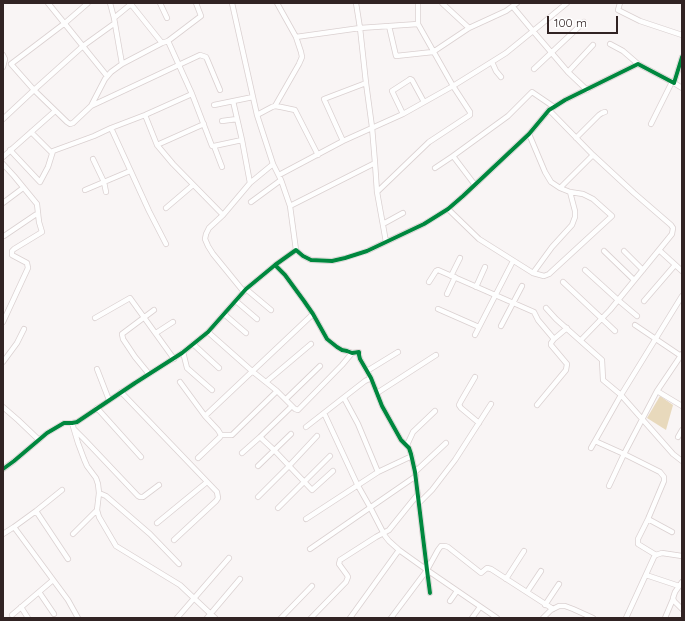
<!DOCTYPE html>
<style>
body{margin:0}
#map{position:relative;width:685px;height:621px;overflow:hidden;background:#f9f5f5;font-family:Quicksand,sans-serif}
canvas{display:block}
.frame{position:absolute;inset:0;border:4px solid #312323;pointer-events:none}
.scale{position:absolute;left:547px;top:16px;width:71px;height:18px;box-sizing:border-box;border:2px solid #312323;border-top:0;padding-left:5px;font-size:12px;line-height:14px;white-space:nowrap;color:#312323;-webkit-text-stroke:3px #fff;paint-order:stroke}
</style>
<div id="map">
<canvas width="685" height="621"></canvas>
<div class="frame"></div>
<div class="scale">100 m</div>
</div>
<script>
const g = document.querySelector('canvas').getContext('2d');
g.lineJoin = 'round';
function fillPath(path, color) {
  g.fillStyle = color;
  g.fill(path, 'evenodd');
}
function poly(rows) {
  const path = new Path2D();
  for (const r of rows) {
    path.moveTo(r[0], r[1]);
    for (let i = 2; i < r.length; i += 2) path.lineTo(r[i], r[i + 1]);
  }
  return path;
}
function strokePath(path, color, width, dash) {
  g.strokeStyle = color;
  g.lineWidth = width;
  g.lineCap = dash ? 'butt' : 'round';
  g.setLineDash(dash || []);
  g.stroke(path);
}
fillPath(poly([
 [660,396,673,405,666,430,647,418]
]), '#e8d9bc');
const minor = poly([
 [48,3,107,76],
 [88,3,65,23,11,64,34,90,83,46,115,23],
 [110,3,114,18,122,64],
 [130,3,162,43,168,41,201,16,196,3],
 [160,3,167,18],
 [232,3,257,115,273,164,281,180,290,206,296,250],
 [277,3,296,37],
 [356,3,360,28,418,24,418,3],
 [442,3,469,28],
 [567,3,533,31,568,72,587,90],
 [620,3,618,10,640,21,682,35],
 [114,18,131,4],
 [389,26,396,56,433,52,469,28,506,11,517,3],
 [168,41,192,94,212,146,214,146,242,140,233,101],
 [610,44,623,51,638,64],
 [3,55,5,59,3,67],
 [492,62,496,71,501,77],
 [534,69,584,22],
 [568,72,593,45],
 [674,83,682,88],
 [214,105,253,97],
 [91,106,200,55,206,57,207,59,220,90],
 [275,106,299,64,302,57,301,52,296,37,360,28,366,83],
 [549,110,593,155,634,193,671,225,673,228,672,234,659,250],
 [403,114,392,91,409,80,410,79,412,80,424,102],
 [145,115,157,145,173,164,223,215],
 [257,115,272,107,275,106,281,107,295,110,318,155],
 [3,119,34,90,67,122,70,124,73,123,91,106,105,79,111,72,122,64,162,43],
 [222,121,237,119],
 [651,124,672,82],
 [111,128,149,211,166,244],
 [31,132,52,153],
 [529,134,545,172,551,182,560,188,593,155],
 [576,138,599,115,602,113,605,112],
 [242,140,250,183],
 [157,145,204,124],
 [214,146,222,167],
 [10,150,40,182,48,167,53,151,94,136,111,128,145,115,192,94],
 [453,156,475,185],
 [3,157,55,111],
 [93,159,104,182,106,192],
 [375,163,377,192,386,242],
 [3,164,14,176,37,204,39,222,42,232,14,249,12,251,12,255,27,263,28,268,3,322],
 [435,168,453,156,508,116,532,92,554,107],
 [279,175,343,141,403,114,453,86,418,24],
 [85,190,130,171],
 [377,192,429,142,470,115,470,112,453,86,482,68,506,53,533,31,513,7],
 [251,202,281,180],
 [3,203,23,188],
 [290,206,375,163,372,127,366,83,324,99,343,141],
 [166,208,193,185],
 [448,209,479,239,533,273,544,276,549,274,612,216,593,199,583,194,570,192,560,188],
 [383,224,403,213],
 [4,236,38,213],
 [604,251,634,280],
 [624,251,643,270],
 [275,265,285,275,304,301,313,314,327,339,337,347,342,350,347,351,352,353,359,352,359,355,360,359,371,378,382,406,401,440,409,448,411,454,415,472,427,570,430,593],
 [585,270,618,300,637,316],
 [533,273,552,247,572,225,575,217,575,211,570,192],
 [451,276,460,258],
 [429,282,436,271,438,270,534,312,538,320,554,339],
 [563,282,615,331],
 [476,287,485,267],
 [246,289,271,310],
 [244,292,213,254,208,246,205,239,206,234,209,228,223,215,250,183,273,164],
 [447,294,455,277],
 [682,296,621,395,673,454,682,461],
 [236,301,257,319],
 [644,301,675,265],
 [546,308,556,319,602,360,603,380,621,395,591,448],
 [438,309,479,327],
 [224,314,246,333],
 [95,318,130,298,174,359],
 [635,325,681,356],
 [501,326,522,286],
 [208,332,252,371,277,391,292,406],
 [156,333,173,322],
 [475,335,513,261],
 [581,340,610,310,659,250,682,271],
 [193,344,219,368],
 [183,352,187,368,212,390],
 [682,354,657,391,682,406],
 [3,362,17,343,24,329],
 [97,369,109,400],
 [367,371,398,352],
 [149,374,135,357,123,339,122,334,154,310],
 [475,377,461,401,459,405,461,408,479,423],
 [180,382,205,416,218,430,221,435,220,437,198,458],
 [266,382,311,344],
 [121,392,217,492,218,498,216,501,174,540],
 [377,393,436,355],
 [344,398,358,424,378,472],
 [286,399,320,366],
 [537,405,566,370,567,364,551,345,551,343,554,339,567,328],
 [3,407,18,420,39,440],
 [97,408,141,457],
 [324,413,357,484,370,507,385,536,389,541,399,550,427,570,497,618],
 [205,416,313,314],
 [72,423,78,443,84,459,87,466,96,478,98,484,99,493,97,510,99,517,116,546,180,585,215,618],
 [306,427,338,402,365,381,371,378],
 [75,430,84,439,138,496,140,497,143,497,159,485],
 [221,435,232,435,277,391],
 [678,437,682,430],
 [595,441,624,454,609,486],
 [407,445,413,432,435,411],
 [242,453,260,437],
 [258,466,291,434],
 [3,469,14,461,47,433,64,423,72,423,77,422,135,383,182,353,208,332,246,289,275,265,296,250,303,256,311,260,332,261,345,258,367,251,424,224,448,209,463,196,529,134,549,110,554,107,565,100,638,64,674,83,682,57],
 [333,471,312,490,274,450,260,437,292,406,295,409,298,410,342,365,352,353],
 [415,472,446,443],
 [99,493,106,496,113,502,150,534,179,564],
 [258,497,289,466,317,436],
 [419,503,432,490,455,460,491,404],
 [278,508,330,456],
 [36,511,68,559],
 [306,519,378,472,412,456],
 [648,519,672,532],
 [157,523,207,482],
 [14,527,36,511,62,490],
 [3,534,14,527,68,600,78,618],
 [73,534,97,510],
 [310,549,416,476],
 [656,555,638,544,638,539,648,519,664,481,664,477,660,472,624,454,657,391],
 [646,575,679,586],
 [506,579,524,551],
 [682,582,675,592,673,598,674,601,682,609],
 [39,592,54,614],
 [527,592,541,571],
 [450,601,457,591],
 [545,605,559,584],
 [21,607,28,618],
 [12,615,53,580],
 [177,618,229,558],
 [207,618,240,579],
 [281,618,312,586],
 [311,618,346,582,348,577,347,575,339,564,340,560,376,537,389,530,418,494],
 [350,618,399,550],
 [391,618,427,570,438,550,441,546,445,546,448,547,481,573,487,568,491,569,553,609],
 [472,618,480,607],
 [543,618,551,610,559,606,565,606,573,609,593,618],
 [626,618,654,557,656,555,662,553,682,556],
 [665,618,673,599]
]);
strokePath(minor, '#dad0d0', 6);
strokePath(minor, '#fefefe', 4.5);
strokePath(poly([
 [275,265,285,275,304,301,313,314,327,339,337,347,342,350,347,351,352,353,359,352,359,355,360,359,371,378,382,406,401,440,409,448,411,454,415,472,427,570,430,593],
 [3,469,14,461,47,433,64,423,72,423,77,422,135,383,182,353,208,332,246,289,275,265,296,250,303,256,311,260,332,261,345,258,367,251,424,224,448,209,463,196,529,134,549,110,554,107,565,100,638,64,674,83,682,57]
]), '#00873e', 4);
</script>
